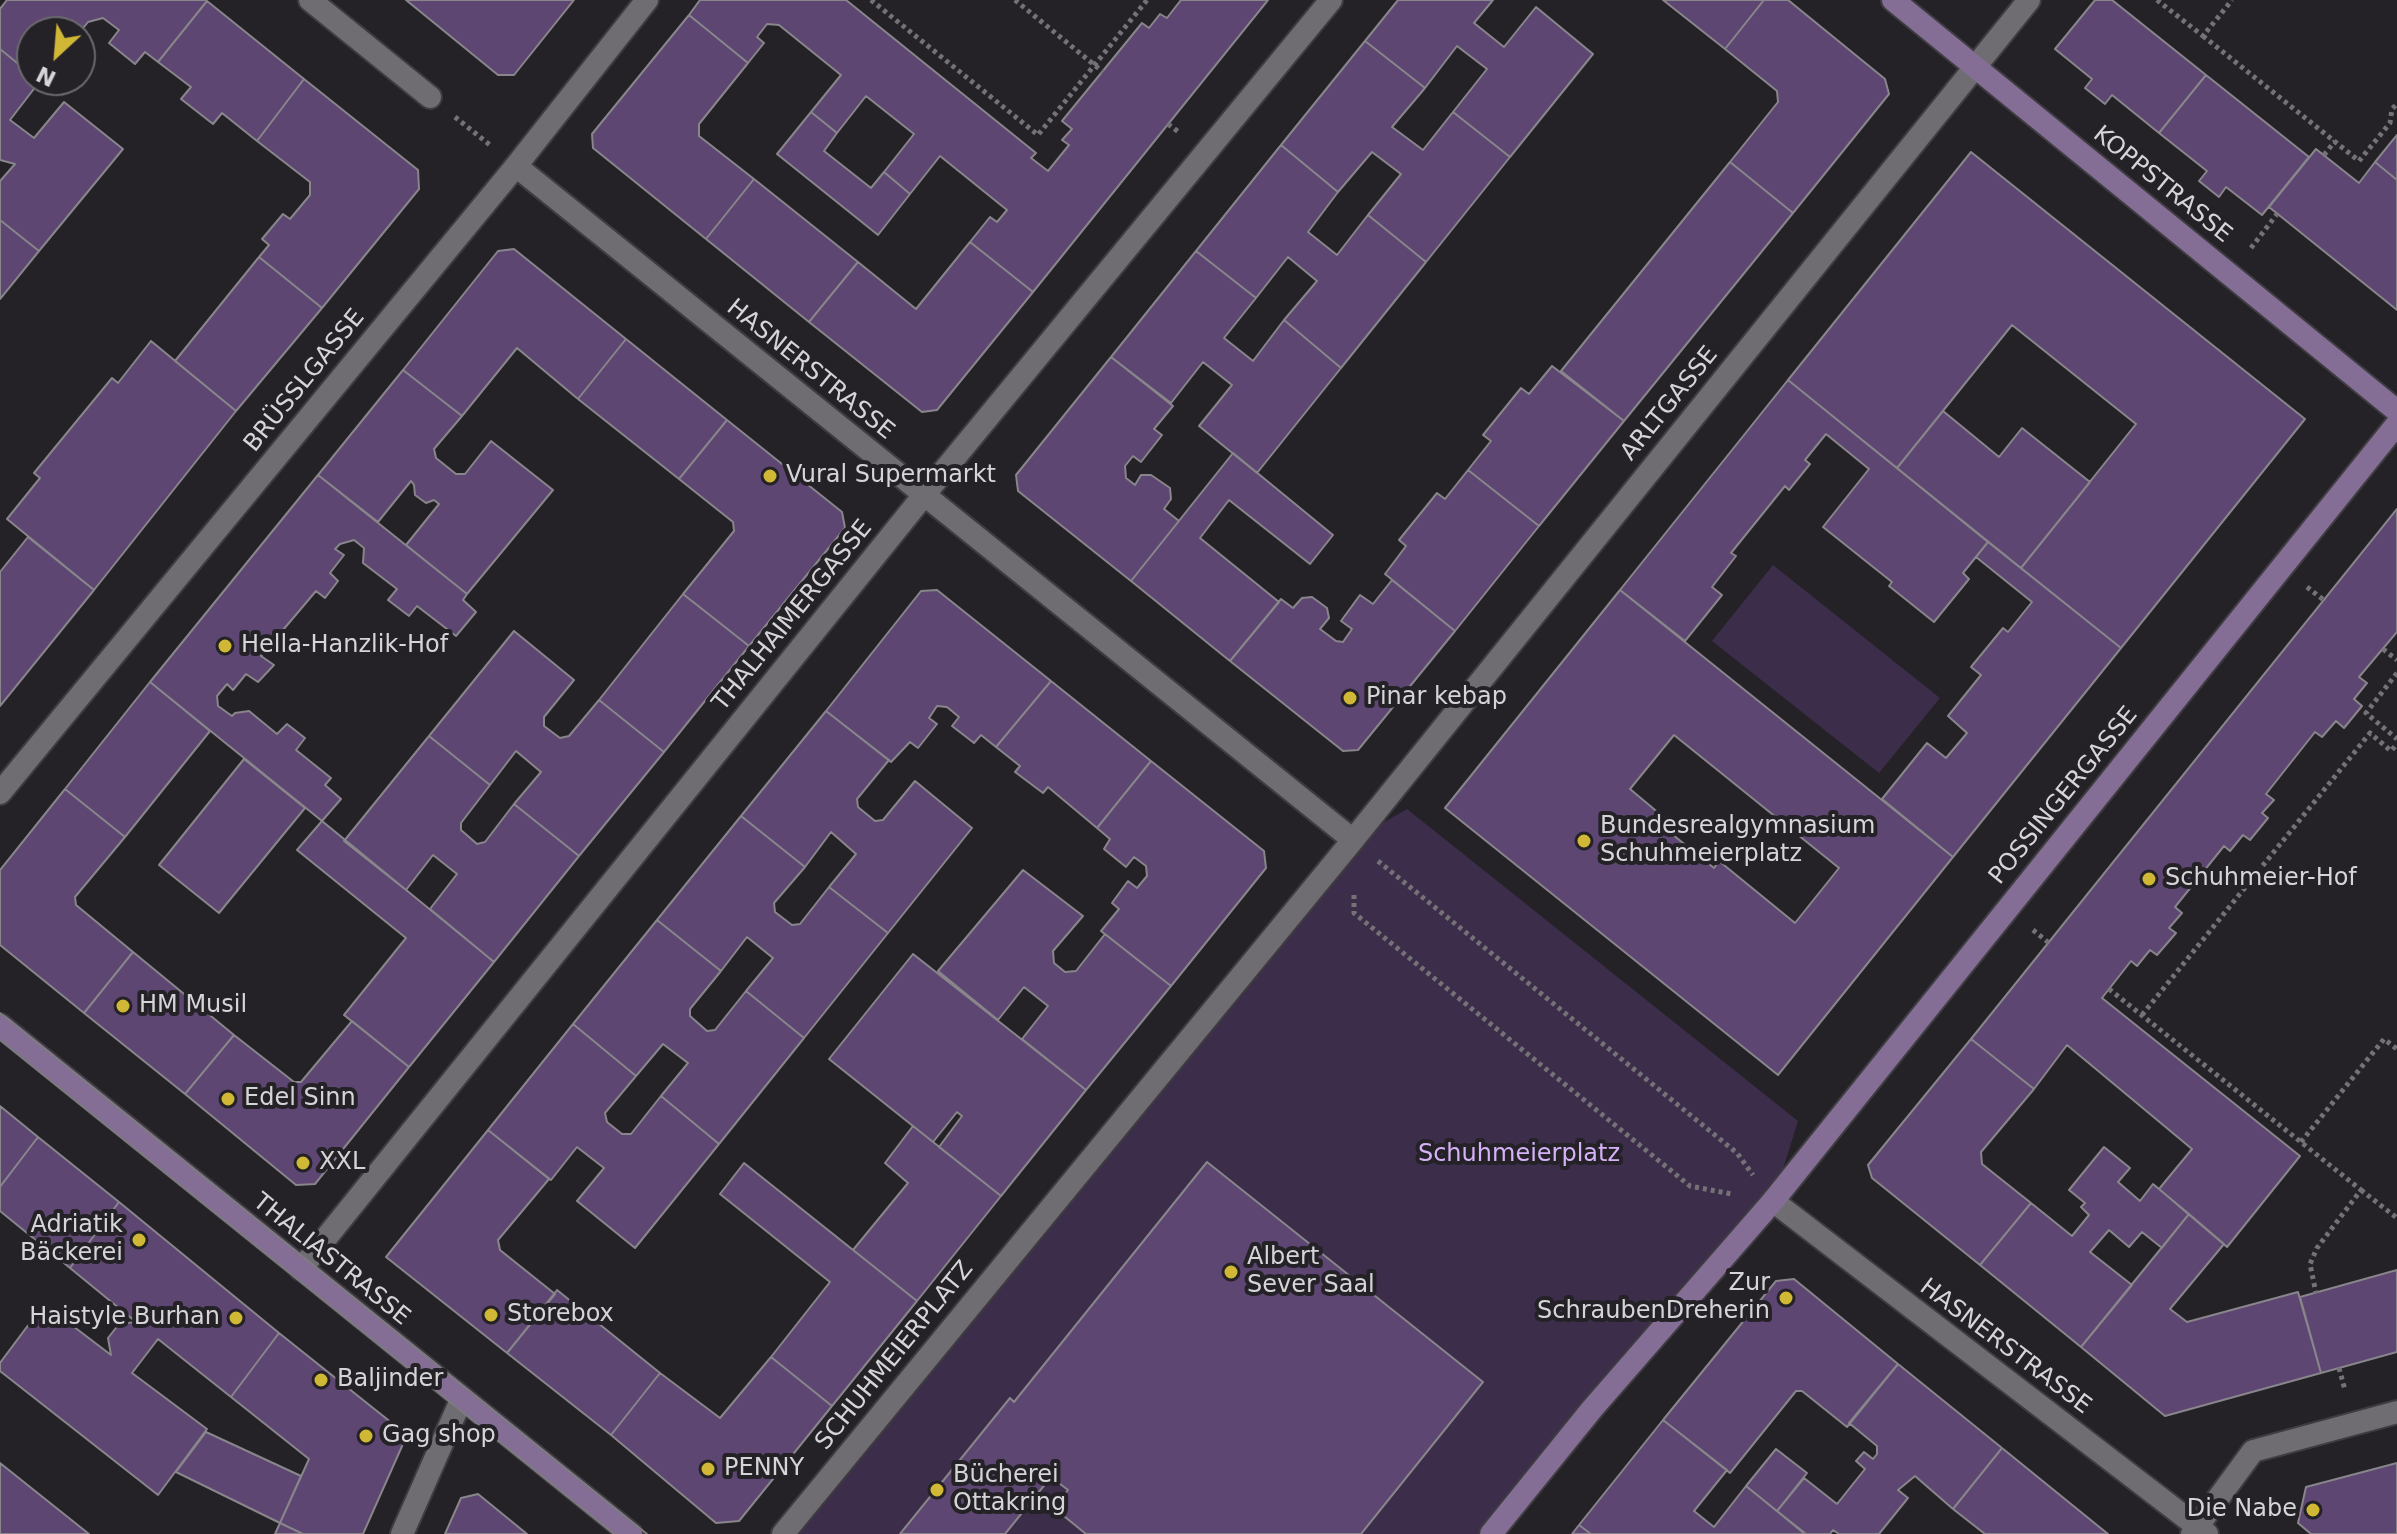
<!DOCTYPE html>
<meta charset="utf-8">
<style>
body{margin:0}
#map{position:relative;width:2397px;height:1534px;overflow:hidden;background:#242227;font-family:"DejaVu Sans",sans-serif}
canvas{display:block}
.north{position:absolute;left:16px;top:16px;width:80px;height:80px;box-sizing:border-box;background:#242227;border:2px solid #6b696d;border-radius:50%;rotate:206deg;font-size:22px;font-weight:700;line-height:32px;text-align:center;color:#d5d4d7}
.north::after{content:'';display:block;margin:auto;width:28px;height:36px;background:#d0b736;clip-path:polygon(50% 0,100% 100%,50% 72%,0 100%)}
</style>
<div id="map">
<canvas width="2397" height="1534"></canvas>
<div class="north">N</div>
</div>
<script>
const g = document.querySelector('canvas').getContext('2d');
g.lineJoin = 'round';
function fillPath(path, color) {
  g.fillStyle = color;
  g.fill(path, 'evenodd');
}
function poly(rows) {
  const path = new Path2D();
  for (const r of rows) {
    path.moveTo(r[0], r[1]);
    for (let i = 2; i < r.length; i += 2) path.lineTo(r[i], r[i + 1]);
  }
  return path;
}
function strokePath(path, color, width, dash) {
  g.strokeStyle = color;
  g.lineWidth = width;
  g.lineCap = dash ? 'butt' : 'round';
  g.setLineDash(dash || []);
  g.stroke(path);
}
function label(font, color, halo, rows, align = 'center') {
  g.font = font + ' "DejaVu Sans",sans-serif';
  g.lineWidth = 8;
  g.setLineDash([]);
  g.textBaseline = 'middle';
  g.strokeStyle = halo;
  g.fillStyle = color;
  for (const [text, x, y, turn = 0] of rows) {
    g.save();
    g.translate(x, y);
    g.rotate((+turn || 0) * Math.PI / 180);
    g.textAlign = isNaN(turn) ? turn : align;
    if (halo) g.strokeText(text, 0, 0);
    g.fillText(text, 0, 0);
    g.restore();
  }
}
fillPath(poly([
 [1773,565,1940,698,1879,773,1712,641],
 [1407,809,1798,1121,1773,1201,1495,1534,1361,1534,1483,1382,1207,1162,1014,1402,1009,1398,900,1534,783,1534,1353,840],
 [1051,1477,1068,1490,1054,1508,1086,1534,1005,1534]
]), '#3c2d4a');
const building = poly([
 [7,0,206,0,207,1,158,62,145,52,135,64,109,43,119,30,103,18,88,22,80,32,32,32,32,75,0,49,0,9,7,0],
 [406,0,574,0,514,75,498,75,406,0],
 [700,0,846,0,1036,153,1031,158,1048,171,1069,145,1062,140,1072,129,1062,121,1142,23,1149,28,1160,14,1167,18,1181,0,1268,0,1033,292,970,242,990,217,997,222,1007,210,940,156,910,194,884,172,914,134,866,96,837,133,811,112,841,75,779,25,767,24,757,37,764,43,748,63,689,15,700,0],
 [1398,0,1493,0,1474,23,1504,47,1536,7,1593,54,1510,157,1453,112,1487,69,1457,46,1425,88,1365,41,1398,0],
 [1663,0,1764,0,1725,49,1663,0],
 [1764,0,1788,0,1885,79,1889,94,1793,213,1730,162,1778,102,1777,91,1725,49,1764,0],
 [2095,0,2112,0,2206,75,2159,133,2112,95,2105,104,2085,88,2092,79,2055,49,2095,0],
 [207,1,304,79,257,141,222,113,213,124,181,99,191,87,158,62,207,1],
 [689,15,748,63,699,124,699,136,754,179,706,239,593,148,592,134,689,15],
 [1365,41,1425,88,1392,127,1423,150,1453,112,1510,157,1426,262,1368,215,1401,174,1372,152,1338,192,1281,145,1365,41],
 [0,49,32,75,32,80,40,81,10,120,34,138,64,102,123,149,39,251,0,220,0,181,15,164,0,160,0,49],
 [2206,75,2309,157,2262,215,2226,187,2219,197,2199,181,2207,171,2159,133,2206,75],
 [304,79,418,170,419,189,322,308,259,257,269,245,262,239,283,214,290,219,310,195,310,182,257,141,304,79],
 [811,112,837,133,824,151,871,188,884,172,910,194,878,235,777,154,811,112],
 [2397,135,2397,180,2375,162,2397,135],
 [1281,145,1338,192,1308,232,1337,255,1368,215,1426,262,1341,368,1284,320,1317,281,1288,257,1256,298,1196,251,1281,145],
 [2316,149,2359,183,2375,162,2397,180,2397,310,2269,207,2316,149],
 [1971,152,2305,419,2121,648,2021,568,2136,424,2012,325,1897,468,1788,380,1971,152],
 [1730,162,1793,213,1624,421,1561,371,1730,162],
 [754,179,858,262,809,322,706,239,754,179],
 [0,220,39,251,0,299,0,220],
 [970,242,1033,292,937,410,922,412,809,322,858,262,916,309,970,242],
 [514,249,626,339,578,399,517,348,462,416,403,370,498,251,514,249],
 [1196,251,1256,298,1224,338,1253,361,1284,320,1341,368,1257,473,1199,426,1232,385,1203,362,1171,403,1111,357,1196,251],
 [259,257,322,308,236,411,175,361,259,257],
 [626,339,727,420,679,479,578,399,626,339],
 [151,341,236,411,94,590,7,519,40,478,34,473,112,378,118,383,151,341],
 [1111,357,1173,406,1154,429,1162,435,1141,462,1133,456,1125,466,1126,478,1135,485,1141,475,1151,475,1170,488,1171,499,1164,509,1179,521,1131,581,1018,491,1016,475,1111,357],
 [1552,366,1624,421,1539,526,1468,470,1491,441,1483,435,1521,388,1529,394,1552,366],
 [403,370,462,416,434,449,436,458,456,474,465,474,491,441,553,490,467,594,406,545,439,504,434,500,426,503,415,495,414,485,411,481,378,522,318,475,403,370],
 [1788,380,1988,542,1963,573,1969,579,1934,622,1889,586,1892,582,1823,527,1869,469,1826,434,1805,460,1810,464,1789,490,1785,486,1731,553,1736,556,1712,587,1722,595,1685,641,1620,590,1788,380],
 [1943,411,1999,457,2022,428,2090,482,2021,568,1897,468,1943,411],
 [727,420,842,512,845,528,749,646,683,594,734,531,733,522,679,479,727,420],
 [1233,453,1333,535,1310,564,1229,500,1200,538,1279,602,1230,661,1131,581,1233,453],
 [1468,470,1539,526,1455,631,1385,574,1406,546,1399,540,1437,493,1445,499,1468,470],
 [318,475,467,594,463,600,476,612,456,636,417,606,409,616,388,600,397,589,363,563,364,548,354,540,340,544,335,549,344,555,330,573,338,581,325,598,316,591,261,656,274,665,258,682,246,674,233,690,227,684,217,696,218,706,232,716,235,713,249,711,277,734,287,724,305,738,296,750,331,778,325,785,341,799,322,821,150,682,318,475],
 [2397,509,2397,632,2359,677,2367,683,2354,699,2362,706,2344,728,2336,721,2322,737,2315,732,2266,794,2274,800,2262,813,2268,818,2250,840,2243,835,2230,851,2224,846,2175,907,2182,913,2169,928,2176,933,2157,955,2150,950,2137,966,2131,961,2102,998,2300,1156,2227,1247,2159,1189,2192,1149,2067,1045,2034,1089,1971,1039,2397,509],
 [28,537,94,590,0,706,0,572,28,537],
 [1988,542,2121,648,1953,857,1882,799,1927,743,1946,758,1967,733,1948,716,1981,675,1971,667,2003,628,2008,632,2032,602,1976,557,1988,542],
 [1392,580,1455,631,1358,750,1343,751,1230,661,1281,599,1293,608,1302,598,1312,597,1327,608,1329,618,1320,629,1336,641,1343,642,1352,629,1341,621,1360,595,1373,604,1392,580],
 [937,590,1051,681,996,747,981,735,974,743,952,726,959,717,947,707,937,706,929,718,937,724,918,748,910,742,891,762,826,711,921,591,937,590],
 [1620,590,1953,857,1778,1075,1445,808,1620,590],
 [1674,735,1839,868,1795,923,1719,861,1714,868,1662,826,1667,820,1630,789,1674,735],
 [683,594,749,646,664,752,599,700,683,594],
 [514,631,574,680,544,717,544,726,560,738,569,736,599,700,664,752,579,856,514,804,541,772,516,751,490,785,429,736,514,631],
 [1051,681,1151,761,1097,828,1048,787,1043,793,1015,772,1020,766,996,747,1051,681],
 [150,682,210,731,125,837,65,789,150,682],
 [826,711,889,760,857,799,858,807,875,821,883,820,915,781,972,828,888,933,829,887,856,854,831,832,805,867,741,816,826,711],
 [429,736,490,785,461,823,461,830,477,844,485,842,514,804,579,856,494,962,430,909,457,874,433,855,406,890,344,841,429,736],
 [244,759,305,808,219,913,159,865,244,759],
 [1151,761,1264,851,1266,868,1171,986,1101,931,1119,909,1112,903,1128,881,1137,888,1147,876,1146,866,1134,857,1126,867,1104,849,1110,839,1097,828,1151,761],
 [65,789,125,837,75,897,76,905,133,952,84,1013,0,945,0,870,65,789],
 [741,816,805,867,774,903,775,912,792,925,800,924,829,887,888,933,804,1038,746,991,773,958,747,937,721,971,657,920,741,816],
 [322,821,494,962,409,1067,344,1015,406,938,297,850,322,821],
 [1023,870,1083,916,1053,951,1054,963,1065,972,1076,971,1105,934,1171,986,1086,1090,1022,1039,1048,1006,1024,987,998,1020,938,971,1023,870],
 [657,920,721,971,690,1009,690,1016,707,1031,715,1030,746,991,804,1038,719,1144,661,1096,688,1063,663,1044,636,1076,573,1024,657,920],
 [133,952,234,1035,185,1094,84,1013,133,952],
 [913,954,1086,1090,1001,1196,939,1147,962,1116,957,1112,933,1142,829,1059,913,954],
 [352,1021,409,1067,315,1184,296,1185,185,1094,234,1035,294,1082,301,1082,352,1021],
 [573,1024,636,1076,605,1113,607,1122,622,1134,631,1134,661,1096,719,1144,635,1248,577,1201,604,1168,577,1147,551,1180,488,1130,573,1024],
 [1971,1039,2034,1089,1981,1152,1982,1164,2031,1203,1980,1265,1872,1178,1868,1165,1971,1039],
 [0,1106,38,1137,0,1187,0,1106],
 [913,1126,1001,1196,917,1301,853,1250,908,1183,885,1163,913,1126],
 [488,1130,549,1179,498,1240,500,1250,555,1294,507,1353,386,1257,488,1130],
 [38,1137,119,1202,70,1268,0,1211,0,1187,38,1137],
 [2104,1147,2130,1168,2118,1182,2140,1201,2153,1184,2189,1214,2162,1248,2142,1232,2129,1247,2109,1230,2090,1252,2132,1285,2081,1347,1980,1265,2031,1203,2072,1236,2089,1215,2081,1207,2085,1203,2069,1190,2104,1147],
 [1207,1162,1483,1382,1361,1534,1086,1534,1054,1508,1068,1490,1051,1477,1005,1534,900,1534,1010,1398,1014,1402,1207,1162],
 [744,1163,917,1301,832,1406,771,1357,830,1282,720,1194,744,1163],
 [119,1202,279,1333,231,1397,158,1339,132,1373,207,1429,158,1495,0,1371,0,1363,44,1304,111,1355,108,1338,119,1324,136,1322,70,1268,119,1202],
 [2189,1214,2224,1244,2170,1309,2187,1322,2298,1292,2321,1373,2165,1416,2081,1347,2189,1214],
 [2397,1270,2397,1352,2321,1373,2300,1297,2397,1270],
 [1794,1279,1898,1364,1847,1427,1802,1391,1796,1391,1730,1473,1663,1420,1776,1281,1794,1279],
 [557,1290,660,1373,611,1435,507,1353,557,1290],
 [279,1333,407,1435,363,1534,303,1534,280,1523,309,1459,231,1397,279,1333],
 [771,1357,832,1406,739,1521,716,1523,611,1435,660,1373,720,1418,771,1357],
 [1898,1364,2002,1448,1953,1509,1915,1476,1898,1490,1908,1498,1879,1534,1839,1534,1833,1530,1830,1534,1806,1534,1777,1511,1804,1478,1837,1504,1865,1469,1856,1461,1864,1452,1873,1459,1877,1454,1877,1446,1849,1423,1898,1364],
 [1663,1420,1727,1470,1694,1511,1714,1527,1746,1486,1805,1534,1591,1534,1579,1525,1663,1420],
 [206,1432,301,1476,280,1523,176,1472,206,1432],
 [2002,1448,2108,1534,1985,1534,1953,1509,2002,1448],
 [1776,1449,1807,1473,1777,1511,1746,1486,1776,1449],
 [0,1463,89,1534,0,1534,0,1463],
 [2397,1463,2397,1534,2311,1534,2298,1523,2306,1487,2397,1463],
 [478,1494,527,1534,445,1534,461,1498,478,1494],
 [280,1523,303,1534,275,1534,280,1523],
 [1579,1525,1591,1534,1572,1534,1579,1525]
]);
fillPath(building, '#5d4671');
strokePath(building, '#88858b', 2);
const minor = poly([
 [310,0,430,97],
 [516,166,1353,840],
 [0,793,516,166,647,0],
 [1773,1201,2207,1534],
 [301,1269,924,495,1331,0],
 [402,1534,462,1398],
 [783,1534,1353,840,2029,0],
 [2192,1534,2253,1451,2397,1412]
]);
const secondary = poly([
 [1893,0,2397,411],
 [0,1025,631,1534],
 [1491,1534,1592,1409,1773,1201,2397,424]
]);
strokePath(minor, '#3e3c40', 26);
strokePath(secondary, '#3e3c40', 26);
strokePath(poly([
 [871,0,1038,135,1147,0],
 [1015,0,1103,72],
 [2157,0,2203,36,2232,0],
 [2203,36,2359,161,2390,123,2392,109,2397,104],
 [455,117,490,145],
 [1168,124,1180,133],
 [2324,155,2335,141],
 [2251,248,2277,214],
 [2307,587,2325,601],
 [2383,649,2397,660],
 [2397,673,2366,713,2397,739],
 [1378,861,1737,1153,1753,1175],
 [1354,895,1354,913,1690,1186,1732,1194],
 [2033,930,2049,943],
 [2109,989,2361,1190,2317,1248,2310,1264,2316,1293],
 [2142,1015,2370,733,2391,751,2397,744],
 [2301,1142,2384,1039,2397,1049],
 [2361,1190,2397,1218],
 [2339,1368,2345,1390]
]), '#747276', 5, [4, 4]);
strokePath(minor, '#6f6c72', 22);
strokePath(secondary, '#846e96', 22);
strokePath(poly([
 [0,1013,647,1534],
 [0,1040,614,1534]
]), '#7d7b7f', 2);
for (const [x, y, r, color] of [
 [770,476,8,"#d0b736"],
 [225,646,8,"#d0b736"],
 [1350,698,8,"#d0b736"],
 [1584,841,8,"#d0b736"],
 [2149,879,8,"#d0b736"],
 [123,1006,8,"#d0b736"],
 [228,1099,8,"#d0b736"],
 [303,1163,8,"#d0b736"],
 [139,1240,8,"#d0b736"],
 [1231,1272,8,"#d0b736"],
 [1786,1298,8,"#d0b736"],
 [491,1315,8,"#d0b736"],
 [236,1318,8,"#d0b736"],
 [321,1380,8,"#d0b736"],
 [366,1436,8,"#d0b736"],
 [708,1469,8,"#d0b736"],
 [937,1490,8,"#d0b736"],
 [2313,1510,8,"#d0b736"]
]) {
  const dot = new Path2D();
  dot.arc(x, y, r, 0, 2 * Math.PI);
  g.fillStyle = color;
  g.fill(dot);
  strokePath(dot, '#242227', 3);
}
label('24px', '#d5d4d7', '#242227', [
 ["KOPPSTRASSE",2162,185,39],
 ["HASNERSTRASSE",810,370,39],
 ["BRÜSSLGASSE",305,381,-51],
 ["ARLTGASSE",1670,404,-51],
 ["THALHAIMERGASSE",793,616,-51],
 ["POSSINGERGASSE",2064,796,-51],
 ["THALIASTRASSE",331,1260,39],
 ["HASNERSTRASSE",2005,1347,37],
 ["SCHUHMEIERPLATZ",895,1356,-51]
]);
label('24px', '#d5d4d7', '#242227', [
 ["Vural Supermarkt",786,476],
 ["Hella-Hanzlik-Hof",241,646],
 ["Pinar kebap",1366,698],
 ["Bundesrealgymnasium",1600,827],
 ["Schuhmeierplatz",1600,855],
 ["Schuhmeier-Hof",2165,879],
 ["HM Musil",139,1006],
 ["Edel Sinn",244,1099],
 ["XXL",319,1163],
 ["Adriatik",123,1226,"right"],
 ["Bäckerei",123,1254,"right"],
 ["Albert",1247,1258],
 ["Sever Saal",1247,1286],
 ["Zur",1770,1284,"right"],
 ["SchraubenDreherin",1770,1312,"right"],
 ["Storebox",507,1315],
 ["Haistyle Burhan",220,1318,"right"],
 ["Baljinder",337,1380],
 ["Gag shop",382,1436],
 ["PENNY",724,1469],
 ["Bücherei",953,1476],
 ["Ottakring",953,1504],
 ["Die Nabe",2297,1510,"right"]
], 'left');
label('24px', '#d5b1f7', '#242227', [
 ["Schuhmeierplatz",1519,1155]
]);
</script>
